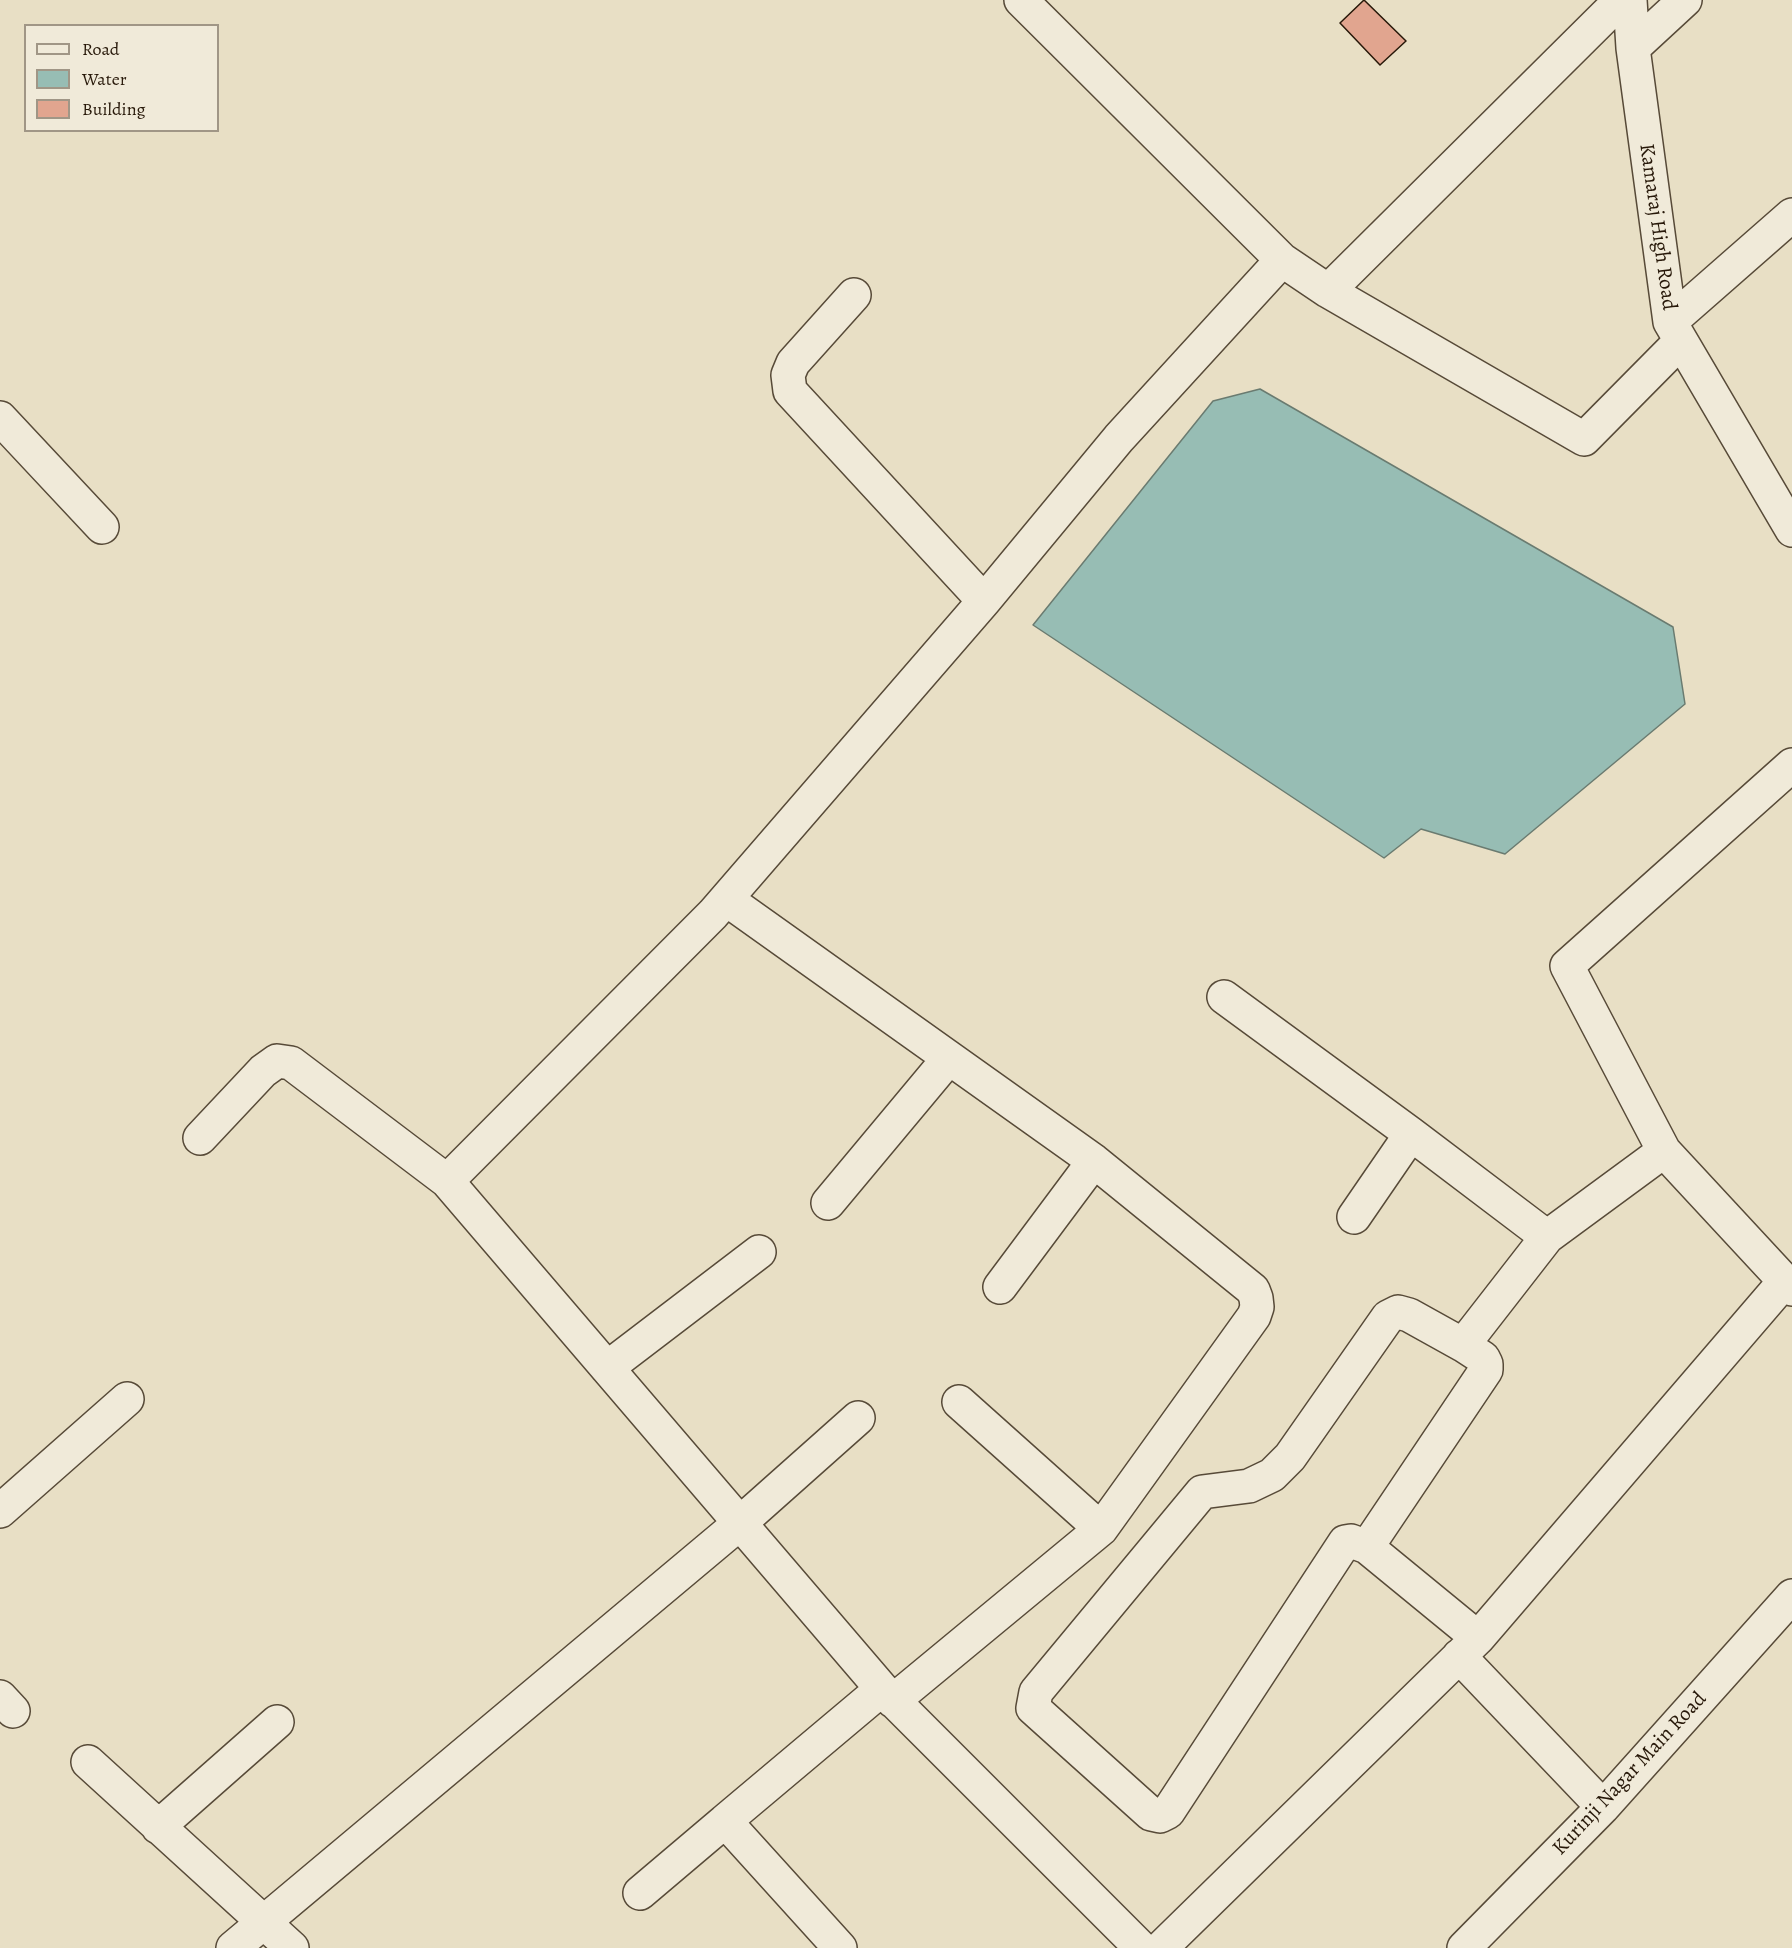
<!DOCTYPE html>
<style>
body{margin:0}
#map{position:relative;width:1792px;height:1948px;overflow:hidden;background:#e8dfc5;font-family:Alegreya,serif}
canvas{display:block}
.legend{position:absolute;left:24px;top:24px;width:195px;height:108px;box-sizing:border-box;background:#f0ead9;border:2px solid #a09686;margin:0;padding:8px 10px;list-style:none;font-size:18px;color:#271809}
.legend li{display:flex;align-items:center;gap:12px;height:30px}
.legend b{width:30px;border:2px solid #a09686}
</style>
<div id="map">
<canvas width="1792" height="1948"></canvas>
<ul class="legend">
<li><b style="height:8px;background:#f0ead9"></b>Road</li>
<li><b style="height:16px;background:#97bdb4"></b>Water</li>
<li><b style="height:16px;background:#e1a58f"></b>Building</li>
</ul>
</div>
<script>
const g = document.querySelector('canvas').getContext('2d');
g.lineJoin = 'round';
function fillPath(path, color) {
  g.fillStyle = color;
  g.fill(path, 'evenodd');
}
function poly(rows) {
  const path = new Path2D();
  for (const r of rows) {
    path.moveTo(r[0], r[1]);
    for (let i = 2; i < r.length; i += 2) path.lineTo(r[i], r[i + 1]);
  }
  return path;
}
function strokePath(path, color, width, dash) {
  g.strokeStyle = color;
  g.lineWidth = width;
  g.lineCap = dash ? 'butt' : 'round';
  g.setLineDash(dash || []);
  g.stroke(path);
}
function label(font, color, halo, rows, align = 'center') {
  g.font = font + ' Alegreya,serif';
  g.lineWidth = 4.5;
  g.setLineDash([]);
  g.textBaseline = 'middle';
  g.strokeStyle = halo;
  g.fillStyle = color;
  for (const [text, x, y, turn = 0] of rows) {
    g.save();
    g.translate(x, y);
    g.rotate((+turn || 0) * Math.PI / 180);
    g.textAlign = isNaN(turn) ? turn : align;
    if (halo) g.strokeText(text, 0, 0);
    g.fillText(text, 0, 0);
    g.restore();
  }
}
const water = poly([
 [1260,389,1673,627,1685,704,1505,854,1421,829,1384,858,1033,625,1213,401,1260,389]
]);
fillPath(water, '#97bdb4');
strokePath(water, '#6a7b70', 1.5);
const building = poly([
 [1364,0,1406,41,1380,65,1340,23,1364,0]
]);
fillPath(building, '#e1a58f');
strokePath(building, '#271809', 1.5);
const minor = poly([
 [1021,0,1282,260,1328,291,1584,439,1681,341],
 [1630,0,1633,48,1670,322,1792,530],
 [1633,48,1685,0],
 [1328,291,1621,0],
 [854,295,793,363,788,375,790,391,984,601],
 [1670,322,1792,215],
 [0,418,102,527],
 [1792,765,1567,966,1664,1151,1792,1289],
 [726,899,1094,1161,1253,1290,1256,1298,1257,1307,1254,1316,1101,1529,893,1701],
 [1224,997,1411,1134,1547,1237,1664,1151],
 [200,1138,263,1071,277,1061,291,1063,447,1181,882,1689,1141,1948],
 [447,1181,713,914,984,601,1119,438,1282,260],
 [828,1203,949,1058],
 [1354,1217,1411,1134],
 [1000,1287,1094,1161],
 [607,1368,759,1252],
 [959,1402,1101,1529],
 [0,1511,127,1399],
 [1367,1547,1486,1370,1486,1364,1483,1358,1463,1345],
 [1478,1638,1367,1547,1351,1541,1345,1542,1168,1812,1160,1816,1151,1814,1033,1708,1036,1692,1202,1492,1249,1486,1272,1475,1290,1457,1388,1317,1398,1312,1409,1315,1463,1345,1547,1237],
 [1459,1656,1603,1807],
 [0,1697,13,1711],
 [88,1762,292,1948],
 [158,1827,277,1722],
 [640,1893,725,1821],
 [233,1948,740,1523,858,1418],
 [840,1948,725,1821,882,1689],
 [1161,1948,1478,1638,1784,1282],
 [1464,1948,1603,1807,1792,1596]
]);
strokePath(minor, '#574a38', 36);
strokePath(minor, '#f0ead9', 33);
label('21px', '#271809', '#f0ead9', [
 ["Kamaraj High Road",1657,227,82],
 ["Kurinji Nagar Main Road",1630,1774,-47]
]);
</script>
